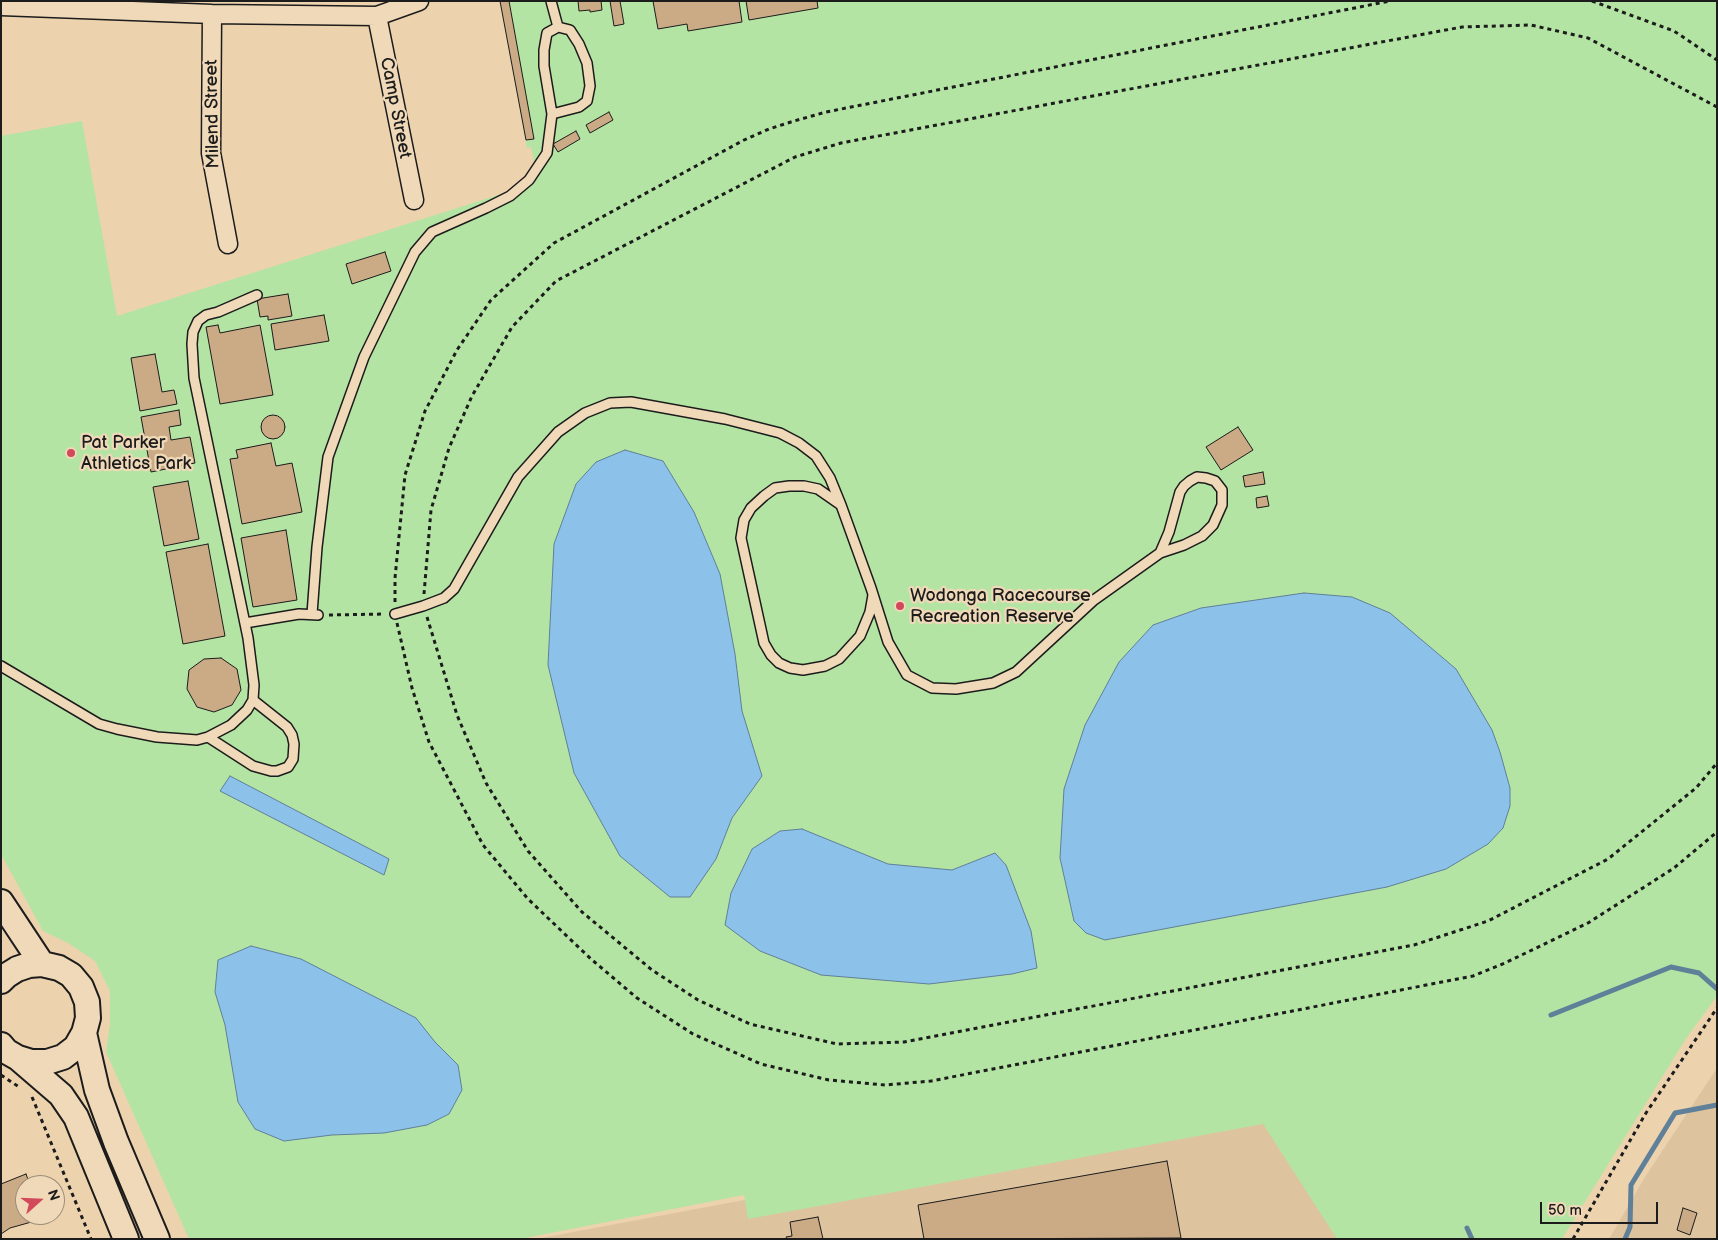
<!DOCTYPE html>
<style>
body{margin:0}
#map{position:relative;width:1718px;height:1240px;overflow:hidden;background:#edd2ae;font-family:"Balsamiq Sans",sans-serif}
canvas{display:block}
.frame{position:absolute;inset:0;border:2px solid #1c1c1c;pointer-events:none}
.north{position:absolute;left:15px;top:1175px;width:50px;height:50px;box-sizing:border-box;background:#f0d9b8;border:1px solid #9b8d7a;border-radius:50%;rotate:70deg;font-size:14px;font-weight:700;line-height:20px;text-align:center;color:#1c1c1c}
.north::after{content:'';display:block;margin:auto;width:18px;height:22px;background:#d1495b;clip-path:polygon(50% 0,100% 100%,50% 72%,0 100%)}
.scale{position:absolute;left:1540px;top:1202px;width:118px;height:22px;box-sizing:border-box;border:2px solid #1c1c1c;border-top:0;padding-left:6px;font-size:15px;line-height:18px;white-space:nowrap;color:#1c1c1c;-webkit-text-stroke:4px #f0d9b8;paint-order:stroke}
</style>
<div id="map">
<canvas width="1718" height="1240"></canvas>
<div class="frame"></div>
<div class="north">N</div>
<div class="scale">50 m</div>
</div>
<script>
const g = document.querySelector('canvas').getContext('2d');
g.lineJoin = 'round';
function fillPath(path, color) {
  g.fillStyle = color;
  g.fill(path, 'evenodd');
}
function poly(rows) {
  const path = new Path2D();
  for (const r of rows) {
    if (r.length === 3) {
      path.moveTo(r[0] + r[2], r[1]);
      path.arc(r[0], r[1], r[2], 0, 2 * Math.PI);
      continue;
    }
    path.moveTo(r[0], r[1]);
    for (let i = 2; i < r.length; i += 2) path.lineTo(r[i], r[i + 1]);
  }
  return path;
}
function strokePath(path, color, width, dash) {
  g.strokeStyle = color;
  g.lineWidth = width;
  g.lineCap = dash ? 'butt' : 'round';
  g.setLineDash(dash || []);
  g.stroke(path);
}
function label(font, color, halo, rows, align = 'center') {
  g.font = font + ' "Balsamiq Sans",sans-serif';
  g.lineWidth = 4.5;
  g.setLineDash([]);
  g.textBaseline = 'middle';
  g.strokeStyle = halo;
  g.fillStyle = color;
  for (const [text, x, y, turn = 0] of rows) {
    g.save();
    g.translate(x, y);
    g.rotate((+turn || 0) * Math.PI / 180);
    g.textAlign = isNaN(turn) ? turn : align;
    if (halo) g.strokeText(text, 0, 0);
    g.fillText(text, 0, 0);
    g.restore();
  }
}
fillPath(poly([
 [1717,1068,1717,1239,1609,1239,1645,1177],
 [1294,1097,1349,1239,536,1239]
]), '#dec39f');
fillPath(poly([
 [500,1,1717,1,1717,996,1685,1040,1562,1239,1337,1239,1263,1124,748,1219,744,1195,520,1239,189,1239,106,1052,110,1024,110,991,95,961,68,943,43,931,1,854,1,136,82,121,117,316,517,189,535,167,531,147,527,148]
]), '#b4e4a3');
const water = poly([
 [625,450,663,461,694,512,720,574,735,654,742,711,762,776,732,818,716,859,690,897,670,897,620,856,574,773,548,665,554,544,576,484,596,462,625,450],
 [1304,593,1352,597,1390,613,1456,669,1492,730,1500,752,1510,788,1510,806,1503,828,1488,844,1446,869,1387,887,1105,940,1086,933,1074,921,1060,858,1064,789,1085,725,1119,662,1153,625,1201,608,1304,593],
 [230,776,389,859,384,875,220,791,230,776],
 [802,829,888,864,952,870,995,853,1006,865,1031,931,1037,968,1012,974,929,984,821,975,760,951,725,925,731,893,752,849,780,831,802,829],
 [251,946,301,959,416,1018,435,1042,458,1065,462,1090,449,1114,427,1125,384,1133,332,1135,284,1141,255,1129,238,1102,225,1025,215,992,218,960,251,946]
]);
fillPath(water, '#8cc2ea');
strokePath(water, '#5f8098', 1);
strokePath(poly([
 [1551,1015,1671,967,1699,973,1717,989],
 [1467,1228,1472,1239],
 [1625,1239,1630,1227,1631,1185,1675,1113,1717,1105]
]), '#5f8098', 5);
const building = poly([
 [500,1,509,1,534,139,526,140,500,1],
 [578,1,601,1,602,10,590,12,590,10,579,11,578,1],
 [610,1,620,1,624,24,614,26,610,1],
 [653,1,739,1,742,22,688,31,687,24,658,29,653,1],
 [746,1,817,1,818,8,749,20,746,1],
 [609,112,613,120,590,133,586,125,609,112],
 [576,131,580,139,558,152,553,144,576,131],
 [385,252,391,271,352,284,346,264,385,252],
 [288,294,292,316,268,320,268,316,260,317,257,299,288,294],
 [324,315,329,341,275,350,271,324,324,315],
 [218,325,220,333,260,325,273,395,220,404,206,327,218,325],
 [155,354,162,392,174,390,177,404,140,411,131,358,155,354],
 [179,410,181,425,169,427,171,440,190,437,195,463,151,472,141,417,179,410],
 [273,427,12],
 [1238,427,1253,450,1221,470,1206,447,1238,427],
 [271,443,276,466,292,463,302,512,242,524,230,459,238,458,236,450,271,443],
 [1263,472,1265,484,1245,487,1243,476,1263,472],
 [188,481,199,539,164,546,153,487,188,481],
 [1267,496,1269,506,1257,508,1256,498,1267,496],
 [286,530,297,600,253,607,241,538,286,530],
 [208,544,225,636,183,644,166,552,208,544],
 [221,658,237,669,241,690,232,705,214,712,197,707,187,689,189,670,204,659,221,658],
 [1167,1161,1181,1238,924,1239,918,1205,1167,1161],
 [26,1174,30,1185,25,1185,25,1215,40,1215,42,1219,10,1228,1,1234,1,1184,26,1174],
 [1683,1208,1697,1213,1690,1235,1677,1230,1683,1208],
 [818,1217,823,1239,787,1239,786,1237,792,1236,790,1222,818,1217]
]);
fillPath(building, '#caab86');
strokePath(building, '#1c1c1c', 1);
const service = poly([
 [552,114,579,107,587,101,590,86,587,63,579,44,570,30,558,27],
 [841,505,818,489,804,486,789,486,775,488,764,496,751,508,744,520,741,538,764,643,771,655,779,663,790,668,803,670,825,666,839,659,860,636,870,612,873,595],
 [312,614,317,547,328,457,364,357,415,252,432,232,486,208,510,196,529,180,547,153,552,114,544,66,544,50,547,33,558,27,551,1],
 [395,614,423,606,444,598,454,589,518,477,558,432,585,413,610,403,631,402,725,419,780,433,799,443,816,456,830,478,841,505,871,588,888,642,907,675,932,688,956,689,993,683,1016,672,1094,600,1160,553,1184,545,1202,536,1213,525,1222,505,1222,490,1215,481,1206,478,1197,477,1190,481,1184,486,1180,492,1169,532,1160,553],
 [245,623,299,614,318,615],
 [1,666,99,724,117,729,157,737,197,740,208,737,231,725,247,710,253,700,254,685,248,638,194,378,192,344,193,332,198,321,206,315,218,312,257,295],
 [208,737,253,766,271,771,277,771,288,767,293,759,294,744,292,735,287,727,253,700]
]);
const minor = poly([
 [1,6,212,14,377,16,419,1],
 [212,14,211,153,228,244],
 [377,16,414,200]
]);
const secondary = poly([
 [1,902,42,964],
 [1,981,6,976,17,969,29,965,42,964,59,968,71,975,81,987,87,1002,88,1018,84,1033,76,1047,63,1057,47,1062,31,1062,18,1058,6,1051,1,1045],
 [84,1033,97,1090,116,1142,157,1239],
 [18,1058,61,1095,76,1117,126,1239]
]);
strokePath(service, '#1c1c1c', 12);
strokePath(minor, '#1c1c1c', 21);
strokePath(secondary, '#1c1c1c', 28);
strokePath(poly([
 [1592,1,1674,31,1717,60],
 [424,594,431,510,449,448,472,396,512,327,556,281,795,157,841,143,1462,27,1531,25,1588,38,1717,107],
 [395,602,395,578,405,475,425,411,457,350,491,300,554,243,744,140,769,129,794,121,826,112,1390,1],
 [329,615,385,614],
 [427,617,457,715,486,783,528,851,582,912,652,970,698,1000,750,1024,837,1044,904,1042,1414,945,1488,921,1608,859,1696,788,1717,763],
 [397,623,412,688,429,742,483,845,528,899,591,959,637,998,693,1034,761,1064,829,1080,885,1085,931,1081,1473,976,1505,963,1588,923,1674,868,1717,832],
 [1,1075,19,1087],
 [32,1097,91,1239],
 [1573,1239,1646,1113,1717,1008]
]), '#1c1c1c', 3, [4, 4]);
strokePath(service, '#f0d9b8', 9);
strokePath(minor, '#f0d9b8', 18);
strokePath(secondary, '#f0d9b8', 24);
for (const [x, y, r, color] of [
 [71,453,5,"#d1495b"],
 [900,606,5,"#d1495b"]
]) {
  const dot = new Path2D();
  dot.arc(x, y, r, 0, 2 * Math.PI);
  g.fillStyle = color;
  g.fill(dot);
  strokePath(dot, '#f0d9b8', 2);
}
label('18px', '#1c1c1c', '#f0d9b8', [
 ["Camp Street",395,108,79],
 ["Milend Street",213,114,-91]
]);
label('18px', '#1c1c1c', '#f0d9b8', [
 ["Pat Parker",81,443],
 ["Athletics Park",81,464],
 ["Wodonga Racecourse",910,596],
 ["Recreation Reserve",910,617]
], 'left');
</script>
